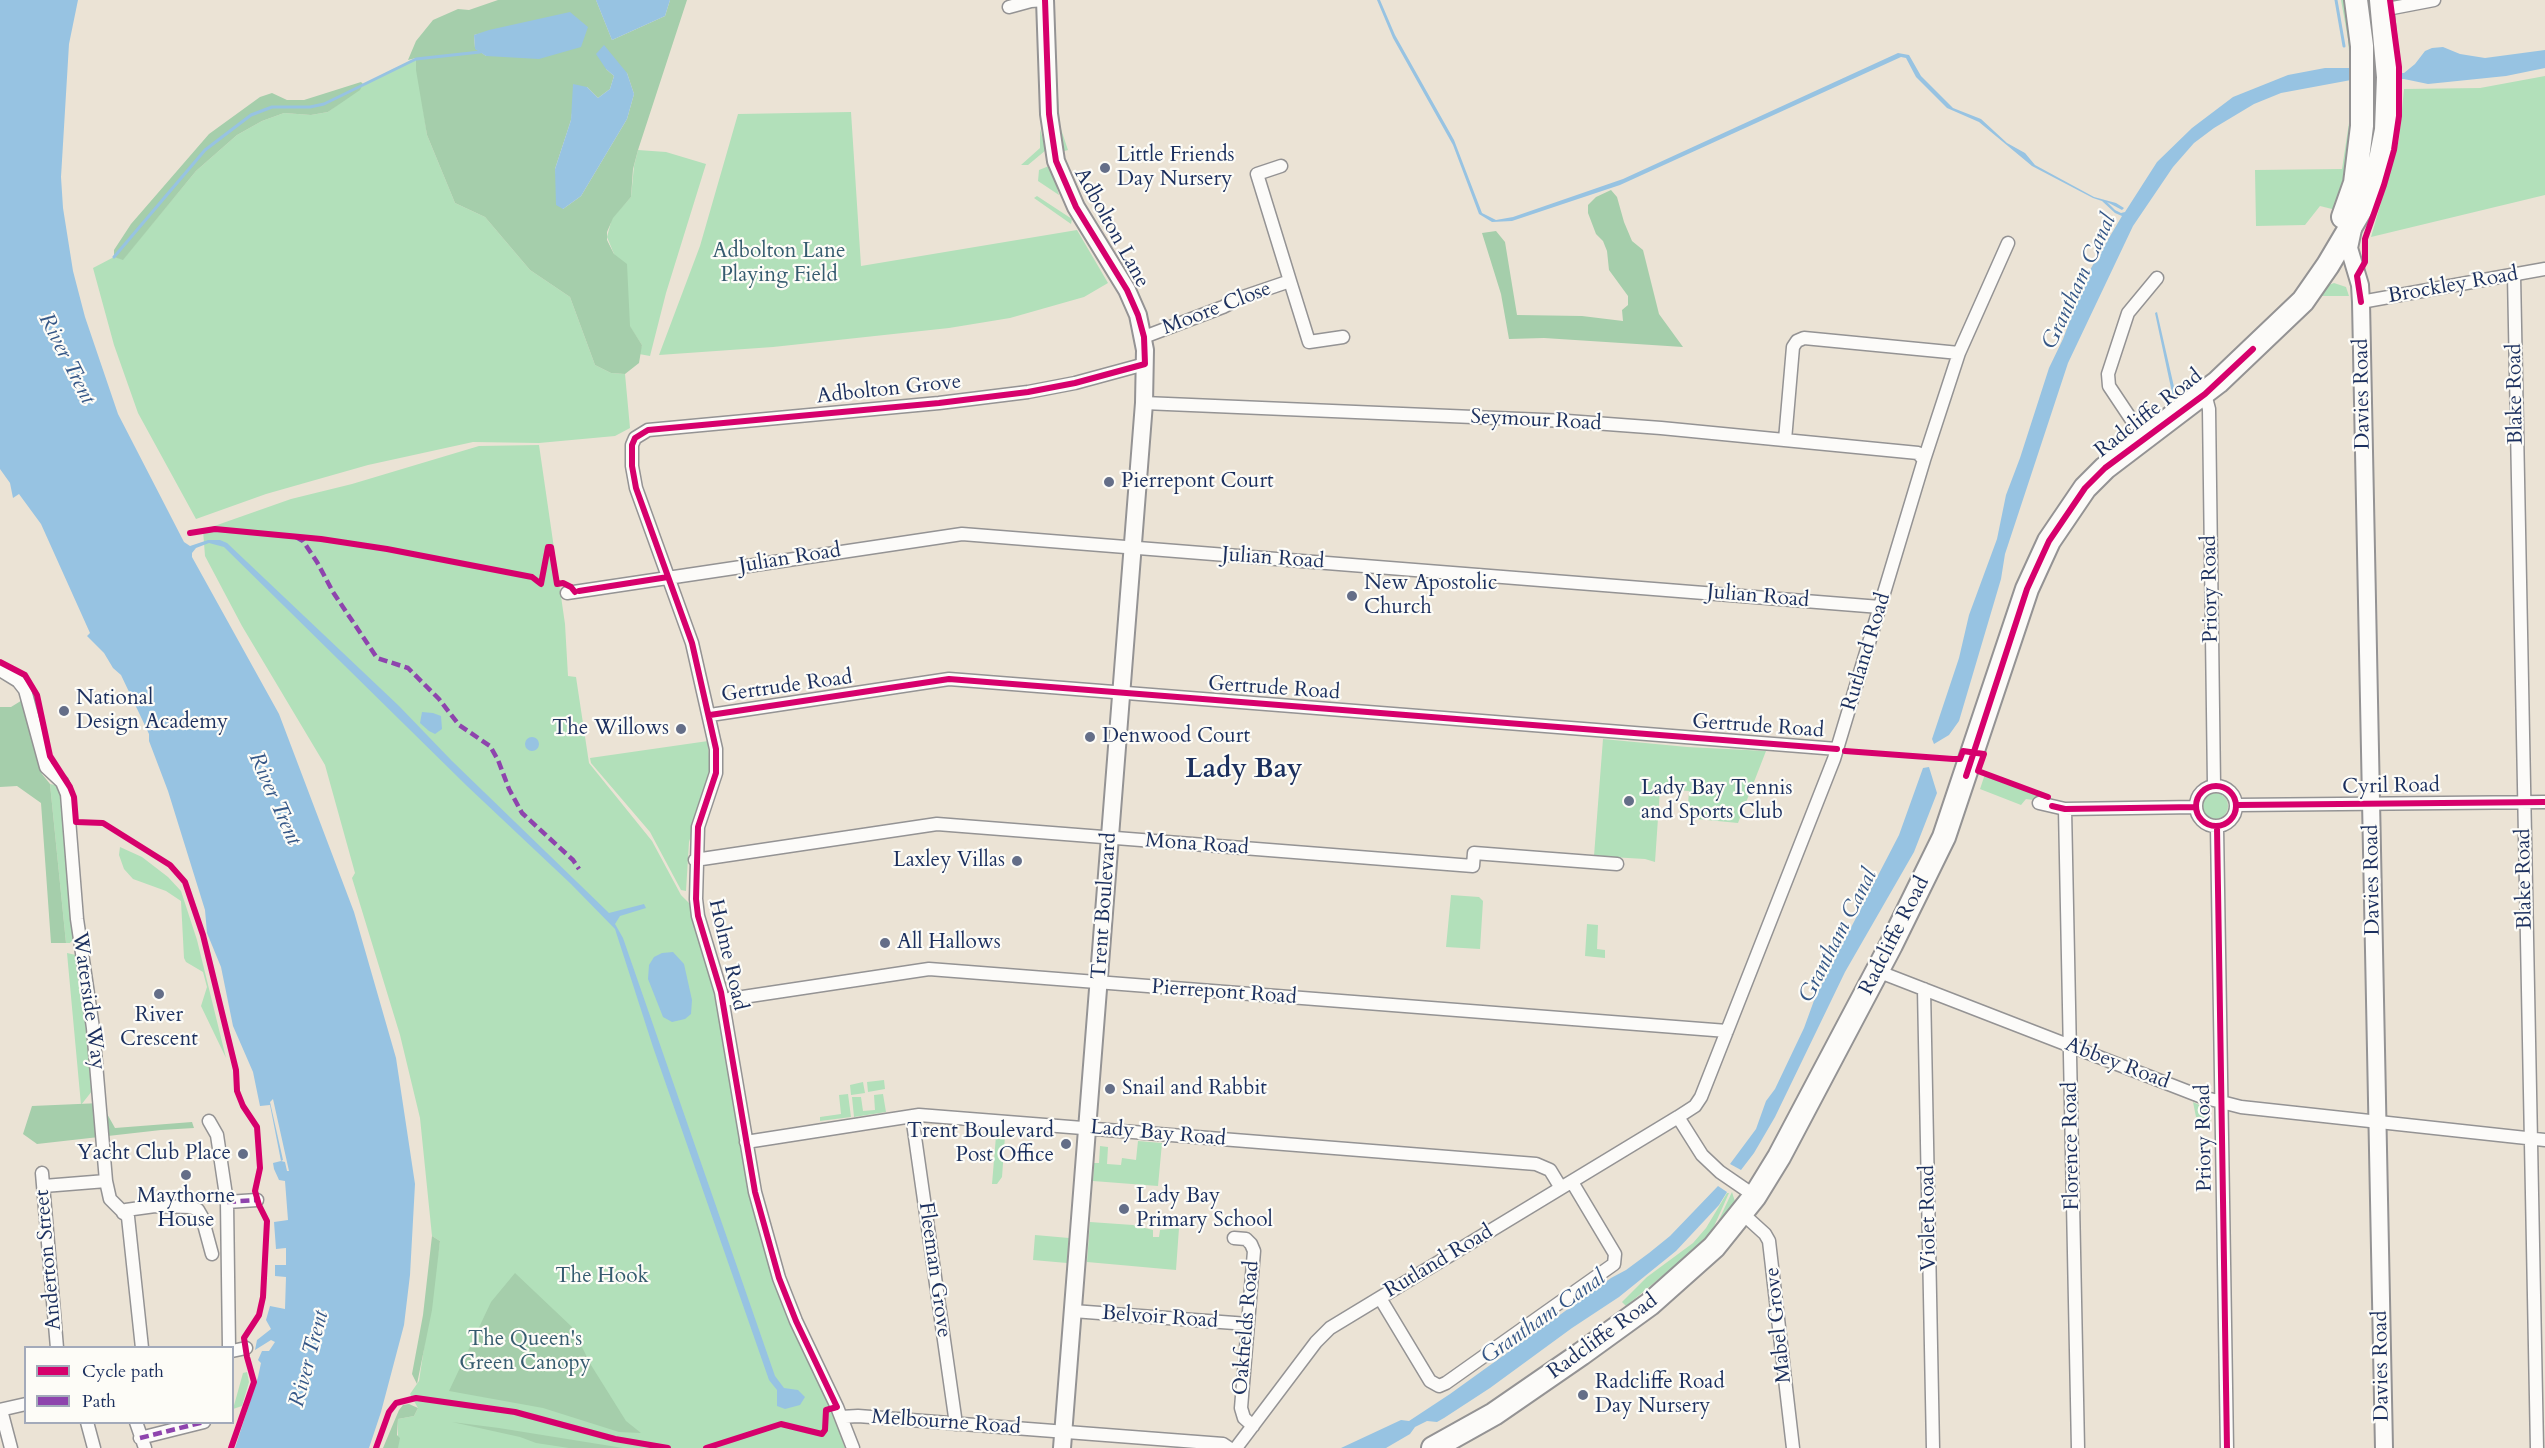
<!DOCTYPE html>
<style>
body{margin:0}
#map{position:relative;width:2545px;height:1448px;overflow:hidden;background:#ebe3d5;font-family:Cardo,serif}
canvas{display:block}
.legend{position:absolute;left:24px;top:1346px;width:210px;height:78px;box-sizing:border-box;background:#fdfcf7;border:2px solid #a3aaba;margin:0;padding:8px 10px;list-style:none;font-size:18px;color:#1b2f5e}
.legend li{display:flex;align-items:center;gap:12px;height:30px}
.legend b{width:30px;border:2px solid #a3aaba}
</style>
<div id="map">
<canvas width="2545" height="1448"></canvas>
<ul class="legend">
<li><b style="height:8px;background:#d6006c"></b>Cycle path</li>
<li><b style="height:8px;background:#8e44ad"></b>Path</li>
</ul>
</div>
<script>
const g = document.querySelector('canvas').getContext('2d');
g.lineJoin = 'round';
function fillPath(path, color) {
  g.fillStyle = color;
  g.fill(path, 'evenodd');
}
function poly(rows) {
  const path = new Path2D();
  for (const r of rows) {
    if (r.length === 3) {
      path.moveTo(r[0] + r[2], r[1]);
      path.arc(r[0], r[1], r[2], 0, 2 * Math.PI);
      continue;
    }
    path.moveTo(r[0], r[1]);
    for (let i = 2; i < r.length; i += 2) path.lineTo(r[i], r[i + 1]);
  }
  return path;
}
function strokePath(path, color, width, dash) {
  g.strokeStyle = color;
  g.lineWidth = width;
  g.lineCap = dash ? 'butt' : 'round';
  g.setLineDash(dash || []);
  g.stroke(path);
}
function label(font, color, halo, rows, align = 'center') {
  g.font = font + ' Cardo,serif';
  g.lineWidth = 4.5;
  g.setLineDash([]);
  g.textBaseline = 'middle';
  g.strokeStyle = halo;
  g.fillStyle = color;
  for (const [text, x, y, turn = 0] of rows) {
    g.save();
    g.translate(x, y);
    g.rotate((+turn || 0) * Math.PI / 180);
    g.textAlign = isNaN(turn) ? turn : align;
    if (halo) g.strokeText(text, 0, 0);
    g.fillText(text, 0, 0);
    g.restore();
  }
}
fillPath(poly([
 [1051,0,1055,0,1055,51,1060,126,1068,150,1061,152,1058,139],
 [2341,0,2345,0,2347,7,2352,49,2351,76,2348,39],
 [416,60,427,135,455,203,485,217,530,270,570,297,595,365,611,373,625,374,630,428,615,436,539,443,473,442,368,465,266,494,196,519,138,413,114,345,93,268,114,257,123,259,196,171,237,135,262,121,284,113,311,115,328,112,361,87,393,69],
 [2545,76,2545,195,2371,237,2399,140,2404,89,2480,88],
 [2354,95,2352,139,2336,210,2320,206,2305,225,2256,226,2255,170,2342,169,2349,123,2349,96],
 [851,112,861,266,1077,230,1108,283,1084,297,1010,318,949,328,773,347,659,355,700,246,738,114],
 [1040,129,1046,150,1028,165,1021,165,1040,148],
 [638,150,666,152,706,164,666,293,650,356,639,354,642,345,628,324,614,254,607,237,612,218,631,197,634,166],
 [1049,166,1051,167,1059,195,1038,181,1039,170],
 [1037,196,1072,219,1071,224,1034,198],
 [2334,283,2346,287,2349,296,2319,296,2326,286],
 [539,445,565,624,568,676,576,677,589,763,652,841,681,895,690,904,718,1000,751,1202,791,1326,827,1397,845,1448,398,1448,398,1419,414,1416,418,1408,410,1394,419,1381,440,1241,432,1236,420,1118,400,1035,352,878,355,873,325,765,242,626,205,556,203,530,291,499,352,484,479,446],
 [1603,739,1687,747,1766,751,1738,823,1687,818,1689,791,1660,789,1655,862,1645,859,1594,856],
 [708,741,710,773,689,842,686,891,681,890,650,832,591,763,590,758],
 [1985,774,2042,796,2041,801,2026,799,2021,805,1980,789],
 [50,784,59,786,62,792,74,938,70,943,66,943],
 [2215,806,13],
 [120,847,142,857,168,877,181,891,197,940,226,1058,201,1006,207,987,203,972,186,962,184,958,181,901,166,891,133,879,124,869,119,855],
 [1451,895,1479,897,1483,901,1480,949,1446,947],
 [1587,924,1598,925,1597,949,1605,950,1605,958,1585,956],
 [67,953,76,955,87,1009,92,1091,81,1105],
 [884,1080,885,1089,868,1092,867,1082],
 [863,1082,865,1093,851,1095,850,1085],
 [848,1094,851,1117,820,1121,820,1117,841,1114,839,1095],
 [883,1094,886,1112,854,1117,852,1097,861,1097,863,1111,875,1110,874,1095],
 [2193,1102,2210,1110,2211,1130,2202,1124,2196,1117],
 [996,1136,1005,1136,1002,1177,997,1184,992,1184],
 [1138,1141,1162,1143,1158,1186,1093,1181,1094,1163,1099,1163,1100,1146,1108,1147,1107,1164,1121,1165,1122,1158,1136,1160],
 [1732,1192,1736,1205,1720,1229,1717,1224],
 [1727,1193,1729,1193,1711,1233,1683,1259,1626,1306,1622,1302,1647,1277,1693,1243,1706,1228],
 [1090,1222,1133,1225,1153,1230,1153,1237,1159,1237,1160,1230,1179,1228,1176,1270,1087,1262],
 [1035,1235,1069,1238,1067,1263,1033,1260],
 [247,1372,249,1382,242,1406,233,1409,243,1373]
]), '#b2e0ba');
fillPath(poly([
 [498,0,596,0,612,40,665,16,670,0,687,0,638,150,633,169,631,197,613,218,607,232,607,240,614,254,627,264,630,326,642,345,639,363,625,374,611,373,595,365,570,297,530,270,485,217,455,203,427,135,416,70,416,58,408,60,416,41,433,20,458,9,469,10],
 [570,13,486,56,475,48,474,35],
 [606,69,627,73,634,94,627,119,581,196,563,209,555,169,571,120,573,105,587,87,598,98,610,89,614,76],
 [361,82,363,84,360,90,328,112,311,115,284,113,262,121,237,135,196,171,123,260,114,257,114,250,131,224,209,134,260,97,272,93,287,100,304,100],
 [1611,190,1617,197,1624,222,1632,241,1643,250,1659,314,1683,347,1544,338,1509,339,1501,294,1482,233,1496,231,1505,242,1517,315,1582,316,1623,321,1622,310,1628,305,1628,296,1609,270,1607,251,1603,241,1596,234,1588,213,1588,205,1596,197],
 [24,699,37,758,42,774,50,784,66,943,51,943,41,803,17,786,0,787,0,707,11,707],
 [101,1103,115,1128,192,1122,194,1128,161,1130,37,1144,23,1134,32,1106],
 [432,1236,440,1241,432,1310,417,1384,412,1374,423,1315],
 [515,1273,572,1327,591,1365,626,1421,641,1433,619,1432,543,1408,449,1391,491,1302],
 [409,1404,418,1408,414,1416,398,1419,397,1435,400,1438,398,1448,383,1448,399,1410,403,1405],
 [452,1422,499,1428,623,1448,569,1448,536,1443,520,1437]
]), '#a5ceab');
fillPath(poly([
 [0,0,78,0,69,44,61,177,63,208,73,271,85,317,118,414,184,542,190,546,208,540,220,540,227,543,399,706,452,761,609,913,644,904,646,908,620,916,615,924,623,938,775,1376,784,1388,798,1390,805,1397,800,1405,785,1409,777,1406,777,1390,769,1380,653,1047,615,929,571,884,467,786,224,547,209,543,196,548,192,553,192,557,279,714,354,912,396,1058,415,1184,410,1275,404,1325,381,1412,369,1448,235,1448,258,1377,261,1363,258,1360,262,1351,269,1351,275,1342,271,1340,255,1350,257,1340,271,1329,266,1320,270,1306,285,1309,286,1277,275,1276,275,1265,286,1265,286,1248,276,1249,274,1222,288,1220,285,1181,279,1180,274,1169,273,1163,281,1161,270,1105,260,1106,253,1072,233,1026,221,967,207,933,205,910,168,791,149,741,149,734,121,675,113,668,104,653,87,636,90,633,41,524,19,494,13,498,10,483,0,469],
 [596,0,670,0,665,16,612,40],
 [1377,0,1380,0,1395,35,1454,140,1482,213,1496,220,1513,217,1623,179,1898,53,1909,55,1921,76,1953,108,1981,119,2007,143,2025,153,2035,165,2094,197,2116,203,2124,208,2122,210,2107,202,2115,210,2121,213,2125,212,2157,162,2192,128,2233,97,2288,75,2325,68,2349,68,2351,80,2281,93,2254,104,2214,128,2194,143,2173,167,2133,226,2068,363,2005,554,2001,579,1959,721,1949,735,1934,744,1932,739,1959,658,1969,615,1997,539,2006,495,2020,458,2049,368,2063,339,2087,275,2122,216,2115,213,2102,201,2093,198,2032,166,1979,122,1947,108,1916,77,1906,58,1901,57,1620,185,1512,221,1492,222,1479,214,1453,145,1393,38],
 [570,12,588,27,581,47,539,59,486,56,475,49,474,35,489,30],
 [604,45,627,73,634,94,627,119,581,196,563,209,556,205,555,169,571,120,573,84,587,87,598,98,610,89,614,76,606,69,596,54],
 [2443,47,2460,54,2485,58,2545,50,2545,68,2506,76,2428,84,2404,79,2373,79,2373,72,2404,73,2415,64,2425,51,2432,48],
 [2157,312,2177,400,2174,402,2155,313],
 [422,712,433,713,441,716,442,729,435,734,429,731,420,723],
 [532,744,7],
 [1929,767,1937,793,1914,852,1845,972,1775,1117,1754,1153,1741,1170,1730,1164,1756,1129,1766,1101,1775,1089,1804,1028,1816,995,1899,835,1923,768],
 [673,952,684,964,692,1000,691,1014,685,1019,672,1022,663,1017,648,979,649,965,654,957,662,953],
 [1718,1186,1727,1192,1719,1205,1676,1251,1619,1297,1572,1328,1490,1388,1444,1418,1437,1422,1427,1421,1415,1427,1410,1434,1386,1448,1341,1448,1401,1420,1409,1421,1450,1394,1611,1278,1626,1270,1649,1253,1670,1236]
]), '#97c3e2');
fillPath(poly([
 [273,1099,289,1171,287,1171,285,1162,281,1161,283,1160,270,1102]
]), '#ebe3d5');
strokePath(poly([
 [2336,0,2344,46],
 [114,257,205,150,251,115,272,107,310,107,324,104,416,59,480,52]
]), '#97c3e2', 3);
const street = poly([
 [1009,7,1031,1,1045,0],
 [2382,10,2434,0],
 [2514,275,2537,1448],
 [1290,281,1309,342,1343,337],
 [2361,302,2545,269],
 [1144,337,1223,307,1243,297,1290,281,1257,174,1281,166],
 [2205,394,2209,409,2214,785],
 [1144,403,1567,421,1661,428,1918,453,1924,460],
 [2143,437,2109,386,2108,374,2128,313,2157,278],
 [1785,440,1793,347,1797,341,1804,338,1959,353],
 [567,593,962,534,1880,607],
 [0,670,18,681,25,690,46,767,62,782,67,794,77,919,93,1028,106,1181,110,1199,128,1217,142,1348],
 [710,715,949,679,1837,749],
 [2216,806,20],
 [2039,803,2065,809,2196,807],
 [2237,805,2545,802],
 [2065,809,2078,1448],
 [2217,827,2227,1448],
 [695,860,937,824,1473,866,1474,853,1617,864],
 [1877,971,2202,1097,2241,1107,2545,1140],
 [1924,989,1933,1448],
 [723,1000,929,969,1727,1031],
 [912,1116,956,1424],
 [1678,1117,1702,1155,1720,1172,1755,1196],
 [209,1121,217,1135,227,1202,229,1348],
 [746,1142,919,1115,1536,1164,1550,1170,1561,1188],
 [42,1173,57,1348],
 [44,1186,106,1181],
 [227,1202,257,1200],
 [123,1213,126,1210,155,1206,191,1207,198,1210,202,1217,212,1254],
 [1743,1214,1765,1234,1769,1241,1793,1448],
 [1234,1238,1246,1239,1251,1244,1254,1251,1241,1408,1244,1418,1253,1426],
 [1380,1298,1430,1381,1439,1386,1446,1383,1614,1264,1615,1254,1572,1182],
 [1073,1311,1248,1324],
 [232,1351,246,1348],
 [0,1410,26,1404],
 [1,1410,11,1448],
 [841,1417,858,1416,1223,1444,1229,1448],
 [87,1422,94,1448],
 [136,1422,145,1448],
 [140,1438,204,1422],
 [853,1448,837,1407,796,1321,779,1278,755,1192,721,992,698,916,696,899,698,827,716,773,716,749,692,643,636,488,632,466,632,445,635,438,648,430,939,403,1028,392,1075,383,1145,364],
 [1236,1448,1316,1342,1330,1328,1678,1117,1695,1106,1701,1097,1834,759,1924,460,1959,353,2008,243]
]);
const secondary = poly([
 [1045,0,1049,114,1056,161,1076,207,1127,290,1138,315,1145,350,1144,403,1062,1448],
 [2353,229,2349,248,2360,285,2361,302,2384,1448]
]);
const highway = poly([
 [2343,217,2355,183,2362,126,2362,46,2356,0],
 [1433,1448,1494,1414,1581,1354,1650,1304,1714,1247,1755,1196,1779,1157,1891,945,1944,837,2027,589,2049,541,2085,488,2105,468,2218,382,2303,301,2328,265,2363,206,2380,160,2386,130,2388,77,2381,0]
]);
strokePath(street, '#949394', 15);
strokePath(secondary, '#949394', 20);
strokePath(highway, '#949394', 26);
strokePath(street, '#fcfbf9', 12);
strokePath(secondary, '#fcfbf9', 16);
strokePath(highway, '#fcfbf9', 22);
strokePath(poly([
 [296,537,303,541,317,562,333,592,377,658,408,668,439,699,459,725,490,746,498,760,509,789,522,813,573,860,579,869],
 [227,1202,257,1200],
 [140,1438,204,1422]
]), '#8e44ad', 4.5, [9, 4.5]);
strokePath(poly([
 [2361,302,2357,276,2365,262,2365,239,2384,185,2394,150,2399,116,2399,67,2390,0],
 [190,533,215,529,321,539,387,549,532,577,541,584,548,547,551,547,557,584,563,583,571,587,575,592],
 [579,591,668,577],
 [0,662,25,675,37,695,50,756,70,787,74,797,76,822,103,823,170,865,185,882,203,935,236,1070,237,1091,243,1106,257,1127,260,1168,255,1191,259,1205,267,1221,263,1297,259,1315,244,1338,247,1357,254,1382,231,1448],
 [710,715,949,679,1837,749],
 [1845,751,1953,759,1960,759,1963,751,1984,754,1978,771,2048,797],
 [1966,776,2027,589,2049,541,2085,488,2105,468,2205,394,2253,349],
 [2216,806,20],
 [2237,805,2545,802],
 [2052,806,2065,809,2196,807],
 [2217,827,2227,1448],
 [376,1448,389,1412,396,1403,416,1398,515,1412,615,1439,668,1448],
 [706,1448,781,1424,822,1434,825,1430,826,1410,837,1407,796,1321,779,1278,755,1192,721,992,698,916,696,899,698,827,716,773,716,749,692,643,636,488,632,466,632,445,635,438,648,430,939,403,1028,392,1075,383,1145,364,1144,337,1138,315,1127,290,1076,207,1056,161,1049,114,1045,0]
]), '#d6006c', 6);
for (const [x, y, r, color] of [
 [1105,168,6,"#646e88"],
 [1109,482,6,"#646e88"],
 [1352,596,6,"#646e88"],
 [64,711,6,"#646e88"],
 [681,729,6,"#646e88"],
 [1090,737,6,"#646e88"],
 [1629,801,6,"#646e88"],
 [1017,861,6,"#646e88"],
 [885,943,6,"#646e88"],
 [159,994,6,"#646e88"],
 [1110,1089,6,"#646e88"],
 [1066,1144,6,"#646e88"],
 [243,1154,6,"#646e88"],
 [186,1175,6,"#646e88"],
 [1124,1209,6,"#646e88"],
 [1583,1395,6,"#646e88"]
]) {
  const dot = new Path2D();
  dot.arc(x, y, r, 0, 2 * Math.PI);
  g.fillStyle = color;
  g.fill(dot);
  strokePath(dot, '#fdfcf7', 2);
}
label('21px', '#1b2f5e', '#fdfcf7', [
 ["Little Friends",1117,156],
 ["Day Nursery",1117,180],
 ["Pierrepont Court",1121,482],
 ["New Apostolic",1364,584],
 ["Church",1364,608],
 ["National",76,699],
 ["Design Academy",76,723],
 ["The Willows",669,729,"right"],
 ["Denwood Court",1102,737],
 ["Lady Bay Tennis",1641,789],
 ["and Sports Club",1641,813],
 ["Laxley Villas",1005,861,"right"],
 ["All Hallows",897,943],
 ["River",159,1016,"center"],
 ["Crescent",159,1040,"center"],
 ["Snail and Rabbit",1122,1089],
 ["Trent Boulevard",1054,1132,"right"],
 ["Post Office",1054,1156,"right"],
 ["Yacht Club Place",231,1154,"right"],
 ["Maythorne",186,1197,"center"],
 ["House",186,1221,"center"],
 ["Lady Bay",1136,1197],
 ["Primary School",1136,1221],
 ["Radcliffe Road",1595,1383],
 ["Day Nursery",1595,1407]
], 'left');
label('21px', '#1b2f5e', '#fdfcf7', [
 ["Adbolton Lane",1111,228,61],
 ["Brockley Road",2453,286,-10],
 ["Moore Close",1217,309,-21],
 ["Adbolton Grove",889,390,-6],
 ["Davies Road",2363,394,-91],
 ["Blake Road",2516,394,-91],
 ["Radcliffe Road",2149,414,-38],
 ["Seymour Road",1536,421,3],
 ["Julian Road",790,559,-9],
 ["Julian Road",1273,559,4],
 ["Priory Road",2211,589,-91],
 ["Julian Road",1758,597,5],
 ["Rutland Road",1867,652,-73],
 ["Gertrude Road",787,687,-8],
 ["Gertrude Road",1274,689,4],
 ["Gertrude Road",1758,727,4],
 ["Cyril Road",2391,787,-1],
 ["Mona Road",1197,845,4],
 ["Blake Road",2525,879,-91],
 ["Davies Road",2373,880,-91],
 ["Trent Boulevard",1105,906,-86],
 ["Radcliffe Road",1895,936,-63],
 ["Holme Road",727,955,77],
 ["Pierrepont Road",1224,993,4],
 ["Waterside Way",88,1001,82],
 ["Abbey Road",2117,1064,21],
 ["Lady Bay Road",1158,1134,5],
 ["Priory Road",2205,1138,-91],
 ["Florence Road",2072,1146,-91],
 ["Violet Road",1929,1218,-91],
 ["Anderton Street",49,1260,-95],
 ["Rutland Road",1439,1262,-31],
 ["Fleeman Grove",934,1270,82],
 ["Belvoir Road",1160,1318,4],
 ["Mabel Grove",1779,1325,-96],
 ["Oakfields Road",1247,1328,-85],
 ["Radcliffe Road",1603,1337,-36],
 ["Davies Road",2382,1366,-91],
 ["Melbourne Road",946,1423,4]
]);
label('21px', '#355b6f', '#fdfcf7', [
 ["Adbolton Lane",779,252],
 ["Playing Field",779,276],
 ["The Hook",602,1277],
 ["The Queen's",525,1340],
 ["Green Canopy",525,1364]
]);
label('italic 22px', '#355787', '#fdfcf7', [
 ["Grantham Canal",2080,282,-65],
 ["River Trent",66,359,63],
 ["River Trent",274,799,66],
 ["Grantham Canal",1839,936,-63],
 ["Grantham Canal",1544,1318,-35],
 ["River Trent",310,1359,-75]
]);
label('bold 27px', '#1b2f5e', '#fdfcf7', [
 ["Lady Bay",1244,771]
]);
</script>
